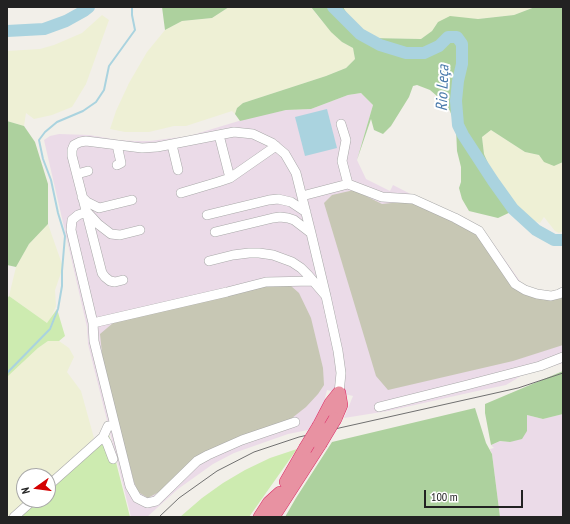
<!DOCTYPE html>
<meta charset="utf-8">
<style>
body{margin:0}
#map{position:relative;width:570px;height:524px;overflow:hidden;background:#f2efe9;font-family:"PT Sans Narrow",sans-serif}
canvas{display:block}
.frame{position:absolute;inset:0;border:8px solid #222;pointer-events:none}
.north{position:absolute;left:16px;top:468px;width:40px;height:40px;box-sizing:border-box;background:#fff;border:1px solid #a7a7a7;border-radius:50%;rotate:256deg;font-size:11px;font-weight:700;line-height:16px;text-align:center;color:#222}
.north::after{content:'';display:block;margin:auto;width:14px;height:18px;background:#d40000;clip-path:polygon(50% 0,100% 100%,50% 72%,0 100%)}
.scale{position:absolute;left:424px;top:490px;width:99px;height:18px;box-sizing:border-box;border:2px solid #222;border-top:0;padding-left:5px;font-size:12px;line-height:14px;white-space:nowrap;color:#222;-webkit-text-stroke:3px #fff;paint-order:stroke}
</style>
<div id="map">
<canvas width="570" height="524"></canvas>
<div class="frame"></div>
<div class="north">N</div>
<div class="scale">100 m</div>
</div>
<script>
const g = document.querySelector('canvas').getContext('2d');
g.lineJoin = 'round';
function fillPath(path, color) {
  g.fillStyle = color;
  g.fill(path, 'evenodd');
}
function poly(rows) {
  const path = new Path2D();
  for (const r of rows) {
    path.moveTo(r[0], r[1]);
    for (let i = 2; i < r.length; i += 2) path.lineTo(r[i], r[i + 1]);
  }
  return path;
}
function strokePath(path, color, width, dash) {
  g.strokeStyle = color;
  g.lineWidth = width;
  g.lineCap = dash ? 'butt' : 'round';
  g.setLineDash(dash || []);
  g.stroke(path);
}
function label(font, color, halo, rows, align = 'center') {
  g.font = font + ' "PT Sans Narrow",sans-serif';
  g.lineWidth = 4;
  g.setLineDash([]);
  g.textBaseline = 'middle';
  g.strokeStyle = halo;
  g.fillStyle = color;
  for (const [text, x, y, turn = 0] of rows) {
    g.save();
    g.translate(x, y);
    g.rotate((+turn || 0) * Math.PI / 180);
    g.textAlign = isNaN(turn) ? turn : align;
    if (halo) g.strokeText(text, 0, 0);
    g.fillText(text, 0, 0);
    g.restore();
  }
}
fillPath(poly([
 [361,93,373,105,357,160,366,179,390,191,393,185,434,206,488,236,522,284,535,289,552,292,563,288,563,363,521,376,506,385,477,391,388,411,344,418,353,396,327,390,322,409,308,430,288,434,234,453,213,464,178,489,147,517,131,517,88,344,87,327,44,140,50,136,59,134,89,135,119,140,135,141,150,141,189,136,252,117,286,110,311,109,348,95],
 [563,414,563,517,500,517,492,454,490,449,494,448,491,445,500,441,510,442,527,431,527,415,543,419]
]), '#ebdbe8');
fillPath(poly([
 [354,190,382,204,411,201,477,231,521,293,540,298,563,295,563,345,513,361,388,390,376,376,324,203,332,195],
 [272,285,291,286,299,293,311,318,323,368,324,385,318,394,306,407,292,418,273,427,243,435,159,492,148,498,138,492,134,482,103,363,100,334,113,323,255,287]
]), '#c7c7b4');
fillPath(poly([
 [229,7,311,7,320,19,342,42,353,48,355,59,346,68,326,76,243,103,237,108,235,114,232,111,186,126,174,126,149,132,125,132,110,129,116,111,129,83,147,52,165,30,182,21,212,18],
 [343,7,535,7,514,15,478,19,464,18,438,22,432,31,421,39,371,38,362,31,351,20],
 [102,15,109,20,86,84,72,107,52,115,34,119,26,113,24,126,7,121,7,51,40,49,54,45,82,33],
 [491,130,525,152,539,155,554,166,563,162,563,231,559,233,555,231,544,217,540,223,522,217,511,198,494,177,484,154,482,137],
 [48,224,63,267,55,290,56,306,48,324,9,296,16,267,29,244],
 [48,341,59,341,69,348,74,357,67,372,81,391,94,438,65,466,48,481,48,476,24,476,24,500,26,500,7,517,7,377,38,348]
]), '#eef0d5');
fillPath(poly([
 [9,296,47,323,57,309,65,336,59,341,48,341,38,348,7,377,7,299],
 [109,435,130,517,21,517,39,500,48,500,48,492],
 [297,449,249,517,180,517,202,498,223,483,245,470,270,458]
]), '#cdebb0');
fillPath(poly([
 [162,7,229,7,212,18,182,21,165,30],
 [311,7,343,7,351,20,362,31,371,38,421,39,432,31,438,22,450,16,478,19,514,15,535,7,563,7,563,162,554,166,544,162,539,155,525,152,491,130,482,137,484,154,494,177,511,198,517,209,498,218,469,211,462,199,459,188,461,182,461,167,457,151,456,128,450,111,444,102,430,90,417,85,413,86,409,97,391,126,383,134,374,130,371,119,357,160,373,105,361,93,348,95,311,109,286,110,240,121,235,114,237,108,243,103,326,76,346,68,355,59,353,48,342,42,331,32],
 [7,121,24,126,35,142,48,184,48,224,29,244,16,267,7,265],
 [563,371,563,414,543,419,527,415,527,431,522,439,510,442,500,441,491,445,485,413,485,404],
 [475,408,486,443,492,454,500,517,285,517,296,498,332,442]
]), '#add19e');
fillPath(poly([
 [327,109,337,148,305,156,295,117]
]), '#aad3df');
strokePath(poly([
 [7,373,50,329,58,309,62,286,62,271,65,236,58,213,51,180,43,159,39,140,45,132,57,122,83,111,96,102,104,90,109,66,135,30,132,15,132,7]
]), '#aad3df', 2);
strokePath(poly([
 [333,7,360,34,380,45,406,53,424,53,439,46,448,37,457,37,462,44,462,64,458,81,456,101,458,125,463,135,493,181,513,209,536,230,554,240,563,240],
 [7,31,44,29,66,21,84,11,89,7]
]), '#aad3df', 12);
const minor = poly([
 [341,124,346,140,342,161,348,184],
 [219,135,230,178],
 [117,145,121,163,117,165],
 [172,145,178,170],
 [77,174,88,171],
 [181,193,218,182,230,178,276,146],
 [302,196,348,184,382,197,413,199,455,218,479,231,515,284,525,290,537,294,551,296,559,294,563,292],
 [82,197,87,202,99,208,132,200],
 [207,215,269,200,278,199,291,202,306,212],
 [140,230,120,235,111,234,98,224,87,212,78,215,72,220,71,230,93,323,94,341,130,486,137,498,147,503,156,501,197,461,208,455,242,440,295,422],
 [215,232,273,218,280,217,288,218,294,220,311,233],
 [209,261,233,255,249,253,259,253,273,255,292,262,301,268,308,275,326,296,338,351,341,373,339,393],
 [123,280,115,282,110,281,105,277,102,273,72,156,72,150,74,145,80,142,86,141,142,148,157,147,234,132,253,134,272,143,285,154,296,173,311,233,326,296],
 [93,323,227,292,266,282,313,281],
 [379,407,467,385,540,366,563,357],
 [103,437,107,443,113,459],
 [48,486,103,437,108,426,115,426],
 [14,517,33,500]
]);
const highway = poly([
 [335,419,341,405,339,393],
 [319,426,331,403,339,393],
 [286,482,305,449],
 [260,517,269,503,280,493],
 [273,517,320,444]
]);
strokePath(minor, '#a9a9a9', 10);
strokePath(highway, '#dc2a67', 14);
strokePath(minor, '#fff', 9);
strokePath(highway, '#e892a2', 13);
strokePath(poly([
 [159,517,179,498,217,471,254,452,299,437,518,388,563,373]
]), '#707070', 1);
const highwayBridge = poly([
 [320,444,335,419],
 [305,449,319,426]
]);
strokePath(highwayBridge, '#dc2a67', 14, []);
strokePath(highwayBridge, '#e892a2', 13);
label('italic 16px', '#4a7aab', '#fff', [
 ["Rio Leça",443,88,-88]
]);
</script>
